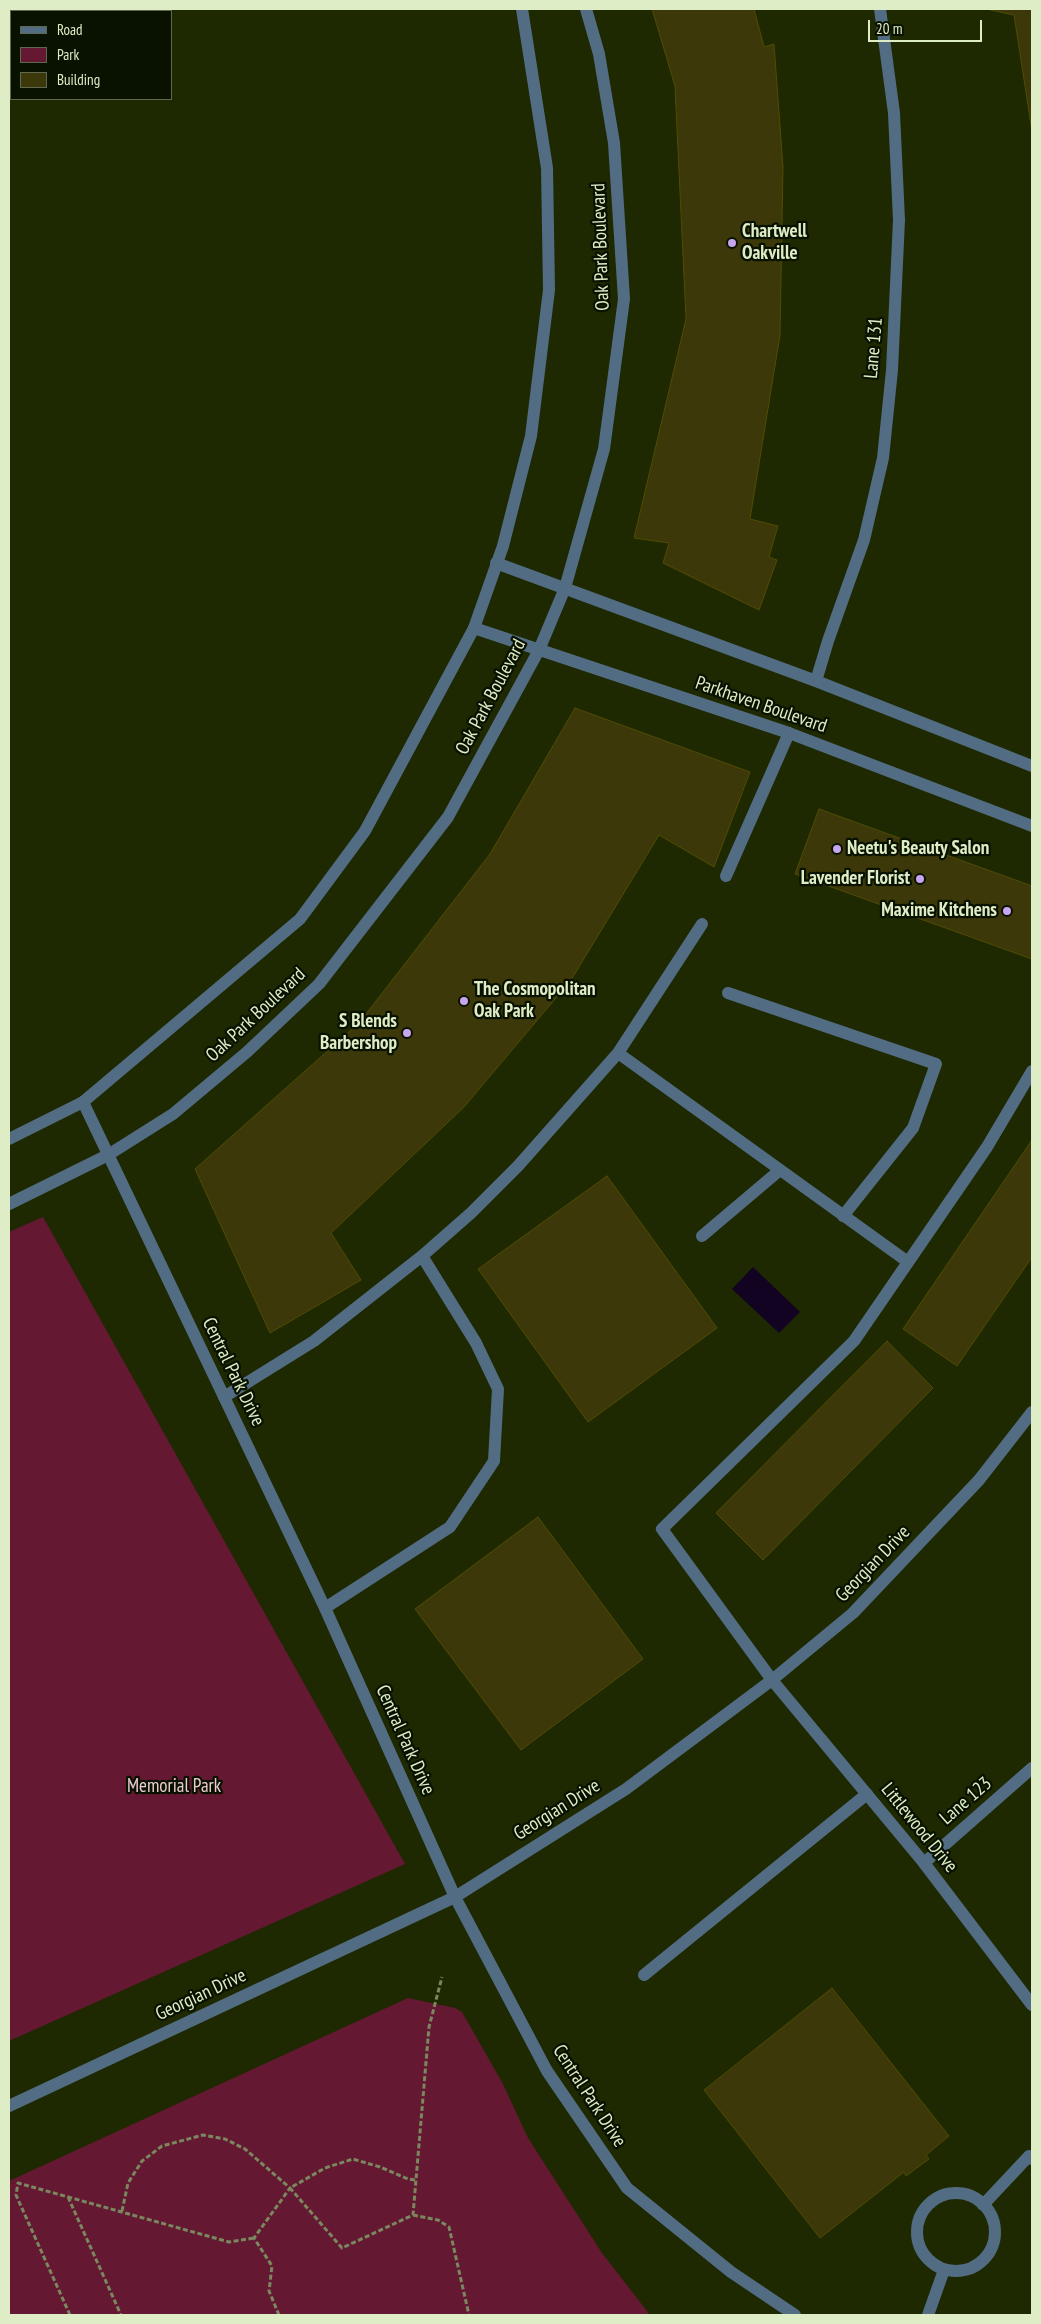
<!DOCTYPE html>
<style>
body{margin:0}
#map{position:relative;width:1041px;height:2324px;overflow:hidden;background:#1e2901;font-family:"PT Sans Narrow",sans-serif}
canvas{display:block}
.frame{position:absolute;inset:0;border:10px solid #deedc6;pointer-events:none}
.legend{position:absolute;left:10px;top:10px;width:162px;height:90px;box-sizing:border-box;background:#091100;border:1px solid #5e694f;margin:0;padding:6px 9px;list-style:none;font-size:15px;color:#deedc6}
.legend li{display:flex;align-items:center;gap:10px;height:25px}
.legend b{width:25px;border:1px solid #5e694f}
.scale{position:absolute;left:868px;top:20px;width:114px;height:22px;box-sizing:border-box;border:2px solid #deedc6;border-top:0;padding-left:6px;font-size:15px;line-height:18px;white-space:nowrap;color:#deedc6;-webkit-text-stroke:4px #091100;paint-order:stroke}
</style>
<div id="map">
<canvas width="1041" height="2324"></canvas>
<div class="frame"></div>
<ul class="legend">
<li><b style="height:6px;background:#526d83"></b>Road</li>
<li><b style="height:14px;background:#651832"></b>Park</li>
<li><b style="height:14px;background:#3c3809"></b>Building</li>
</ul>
<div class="scale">20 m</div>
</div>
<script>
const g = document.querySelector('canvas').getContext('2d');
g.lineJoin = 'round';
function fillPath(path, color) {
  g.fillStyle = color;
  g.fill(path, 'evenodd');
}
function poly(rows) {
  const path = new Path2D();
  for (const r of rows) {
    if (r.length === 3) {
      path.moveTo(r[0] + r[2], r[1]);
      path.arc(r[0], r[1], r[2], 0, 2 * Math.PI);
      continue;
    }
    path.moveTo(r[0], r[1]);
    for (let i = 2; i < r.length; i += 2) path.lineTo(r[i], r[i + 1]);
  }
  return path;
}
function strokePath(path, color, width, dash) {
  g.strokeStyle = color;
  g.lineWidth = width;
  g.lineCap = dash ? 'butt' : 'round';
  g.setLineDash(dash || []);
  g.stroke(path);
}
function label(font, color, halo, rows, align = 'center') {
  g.font = font + ' "PT Sans Narrow",sans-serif';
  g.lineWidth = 4.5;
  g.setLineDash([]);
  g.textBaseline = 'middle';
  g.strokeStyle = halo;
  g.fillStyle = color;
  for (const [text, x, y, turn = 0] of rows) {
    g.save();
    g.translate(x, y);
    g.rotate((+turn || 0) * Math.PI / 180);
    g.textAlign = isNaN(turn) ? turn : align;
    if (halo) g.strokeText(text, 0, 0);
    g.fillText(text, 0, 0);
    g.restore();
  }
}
fillPath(poly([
 [43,1217,405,1864,9,2041,9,1232],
 [408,1998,455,2008,462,2012,503,2084,528,2138,602,2253,650,2315,9,2315,9,2181]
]), '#651832');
fillPath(poly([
 [753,1267,800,1312,779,1333,732,1289]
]), '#130322');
const building = poly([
 [652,9,754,9,764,47,774,44,783,167,780,335,750,519,778,526,769,557,777,560,759,610,663,563,669,543,634,538,686,319,675,86,652,9],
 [986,9,1032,9,1032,131,1014,15,986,9],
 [575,708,750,772,714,867,659,835,571,980,464,1107,331,1233,361,1280,270,1333,195,1169,359,1023,490,854,575,708],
 [819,809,1032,886,1032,959,795,874,819,809],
 [1032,1140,1032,1257,957,1366,903,1329,1032,1140],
 [607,1176,717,1328,588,1422,478,1269,607,1176],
 [887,1341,933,1388,763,1560,716,1513,887,1341],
 [538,1517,643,1659,521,1750,415,1609,538,1517],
 [832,1988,949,2136,926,2155,929,2159,906,2176,904,2172,820,2238,704,2090,832,1988]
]);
fillPath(building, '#3c3809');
strokePath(building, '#514c02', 1);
strokePath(poly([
 [415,2180,408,2179,380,2167,353,2159,325,2168,290,2188,342,2248,413,2215,429,2027,442,1977],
 [68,2197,121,2315],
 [122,2211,128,2183,142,2161,162,2146,203,2135,225,2139,245,2149,290,2188,254,2238,272,2266,269,2291,279,2315],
 [413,2215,438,2220,449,2227,469,2315],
 [70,2315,16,2195,18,2183,229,2242,254,2238]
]), '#7a875f', 3, [5, 2.5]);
strokePath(poly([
 [816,681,828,641,864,540,883,458,892,370,899,220,894,113,880,9],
 [726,876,789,733],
 [728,993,936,1064,913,1128,843,1216],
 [618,1053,908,1262],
 [702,1236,780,1170],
 [224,1397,314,1341,422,1256,471,1213,518,1166,618,1053,702,924],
 [325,1608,450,1527,494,1461,498,1389,476,1343,422,1256],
 [772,1680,662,1529,854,1341,987,1147,1032,1071],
 [924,1863,1032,1768],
 [644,1975,867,1794],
 [956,2232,39],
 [983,2205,1029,2156,1032,2159],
 [928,2315,944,2270]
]), '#526d83', 12);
strokePath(poly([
 [496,563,816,681,1032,766],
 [474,628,789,733,1032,826],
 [83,1102,325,1608,455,1897,547,2071,627,2188,731,2272,795,2315],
 [772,1680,924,1863,1032,2005],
 [9,2106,455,1897,626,1789,772,1680,853,1613,979,1480,1032,1412]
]), '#526d83', 12);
strokePath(poly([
 [9,1139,83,1102,300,919,365,831,474,628,503,546,531,436,549,290,547,168,522,9],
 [9,1204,108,1155,173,1114,247,1052,319,984,448,817,539,650,565,588,604,449,624,299,614,143,599,54,586,9]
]), '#526d83', 12);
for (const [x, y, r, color] of [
 [732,243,5,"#c7a6ef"],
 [837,849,5,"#c7a6ef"],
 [920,879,5,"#c7a6ef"],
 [1007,911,5,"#c7a6ef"],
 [464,1001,5,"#c7a6ef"],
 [407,1033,5,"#c7a6ef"]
]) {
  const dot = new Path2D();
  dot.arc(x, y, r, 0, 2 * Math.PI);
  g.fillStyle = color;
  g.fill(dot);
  strokePath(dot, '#091100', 2);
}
label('bold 19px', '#deedc6', '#091100', [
 ["Chartwell",742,232],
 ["Oakville",742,254],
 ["Neetu's Beauty Salon",847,849],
 ["Lavender Florist",910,879,"right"],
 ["Maxime Kitchens",997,911,"right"],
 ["The Cosmopolitan",474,990],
 ["Oak Park",474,1012],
 ["S Blends",397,1022,"right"],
 ["Barbershop",397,1044,"right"]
], 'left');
label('19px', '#deedc6', '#091100', [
 ["Oak Park Boulevard",601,247,-92],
 ["Lane 131",874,348,-85],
 ["Oak Park Boulevard",491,697,-62],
 ["Parkhaven Boulevard",761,705,19],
 ["Oak Park Boulevard",256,1015,-43],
 ["Central Park Drive",233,1372,64],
 ["Georgian Drive",873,1564,-46],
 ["Central Park Drive",405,1740,66],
 ["Lane 123",966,1801,-41],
 ["Georgian Drive",557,1810,-32],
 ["Littlewood Drive",919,1828,51],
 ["Georgian Drive",201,1995,-25],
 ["Central Park Drive",589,2096,57]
]);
label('19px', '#eccbd1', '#091100', [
 ["Memorial Park",174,1787]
]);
</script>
